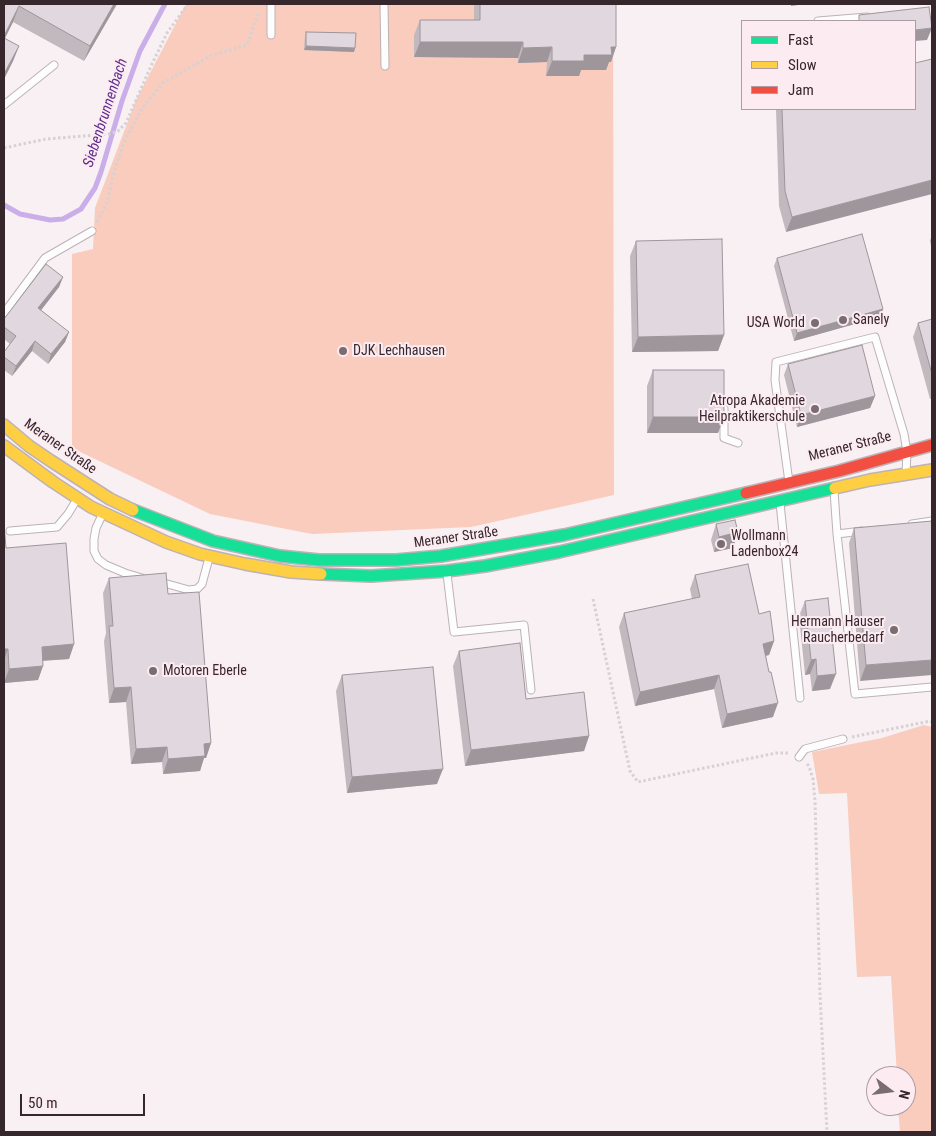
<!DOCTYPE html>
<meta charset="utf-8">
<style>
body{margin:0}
#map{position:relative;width:936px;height:1136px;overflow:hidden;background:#f8f0f3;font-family:"Roboto Condensed",sans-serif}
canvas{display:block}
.frame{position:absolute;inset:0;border:5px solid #36272d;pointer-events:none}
.legend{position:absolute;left:741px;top:20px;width:175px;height:90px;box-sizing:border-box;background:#fcecf2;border:1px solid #ad9da3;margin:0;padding:6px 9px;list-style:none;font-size:15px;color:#36272d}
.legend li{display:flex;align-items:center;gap:10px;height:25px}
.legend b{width:25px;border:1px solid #ad9da3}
.north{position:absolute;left:866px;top:1066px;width:50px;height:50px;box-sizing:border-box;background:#fcecf2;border:1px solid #ad9da3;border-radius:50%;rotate:105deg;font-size:14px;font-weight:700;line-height:20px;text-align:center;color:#36272d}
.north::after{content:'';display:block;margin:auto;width:18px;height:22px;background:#7a6d72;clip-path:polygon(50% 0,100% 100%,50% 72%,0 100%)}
.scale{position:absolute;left:20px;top:1094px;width:125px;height:22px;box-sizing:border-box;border:2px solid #36272d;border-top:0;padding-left:6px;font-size:15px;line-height:18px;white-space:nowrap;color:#36272d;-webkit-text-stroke:4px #fcecf2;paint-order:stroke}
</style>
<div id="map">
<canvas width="936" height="1136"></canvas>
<div class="frame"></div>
<ul class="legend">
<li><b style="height:6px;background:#16e098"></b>Fast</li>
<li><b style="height:6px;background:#ffcf43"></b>Slow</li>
<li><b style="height:6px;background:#f24e42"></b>Jam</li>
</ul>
<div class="north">N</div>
<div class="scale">50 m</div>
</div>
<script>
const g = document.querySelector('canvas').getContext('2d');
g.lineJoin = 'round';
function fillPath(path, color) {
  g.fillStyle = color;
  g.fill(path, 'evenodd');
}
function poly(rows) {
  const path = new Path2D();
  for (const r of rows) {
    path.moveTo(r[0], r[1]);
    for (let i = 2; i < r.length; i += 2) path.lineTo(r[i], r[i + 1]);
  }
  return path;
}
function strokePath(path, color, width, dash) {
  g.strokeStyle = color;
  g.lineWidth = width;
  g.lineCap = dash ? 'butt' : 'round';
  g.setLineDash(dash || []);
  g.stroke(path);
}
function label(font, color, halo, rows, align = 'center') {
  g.font = font + ' "Roboto Condensed",sans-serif';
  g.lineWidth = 4;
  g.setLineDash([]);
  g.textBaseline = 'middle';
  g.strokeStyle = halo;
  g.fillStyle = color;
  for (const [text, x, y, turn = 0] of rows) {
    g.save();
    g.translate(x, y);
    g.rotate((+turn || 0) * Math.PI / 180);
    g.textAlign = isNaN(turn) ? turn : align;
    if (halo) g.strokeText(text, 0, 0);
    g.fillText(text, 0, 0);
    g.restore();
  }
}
fillPath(poly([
 [186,4,613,4,614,495,471,527,312,534,210,514,72,448,72,254,93,249,95,208,136,100],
 [924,725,932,727,932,1132,900,1132,898,1106,906,1106,906,1076,897,1076,891,976,857,977,847,793,819,794,812,752,882,738]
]), '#f9ccbd');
strokePath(poly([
 [4,205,20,214,50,220,63,219,81,209,95,188,101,172,122,101,140,51,165,4]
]), '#caaee9', 5);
const lane = poly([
 [384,4,385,66],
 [818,21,867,17],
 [271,35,271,4],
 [4,105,54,65],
 [4,313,45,258,92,231],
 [724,409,724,438,738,443],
 [789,482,775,380,776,362,875,337,904,434,907,452,906,473],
 [834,491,837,534,855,694,932,687],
 [780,503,800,698],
 [103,513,96,528,94,539,94,551,98,559,106,565,125,573,142,578],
 [912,524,932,521],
 [10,531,57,527,68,514,77,499],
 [837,534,862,531],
 [447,574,454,632,524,625,531,690],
 [160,582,189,590,197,589,202,584,209,558],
 [799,757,805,749,843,739]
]);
const fast = poly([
 [133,510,213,541,280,556,319,560,396,560,441,556,564,535,746,493],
 [321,574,371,576,447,571,485,566,559,552,835,488]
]);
const slow = poly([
 [4,425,29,446,51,461,110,499,133,510],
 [4,446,53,482,91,507,166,542,200,554,245,564,291,572,321,574],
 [835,488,870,480,932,470]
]);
const jam = poly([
 [746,493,839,471,932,445]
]);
strokePath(lane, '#bdb2b6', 9);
strokePath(fast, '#bdb2b6', 14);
strokePath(slow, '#bdb2b6', 14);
strokePath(jam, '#bdb2b6', 14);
strokePath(poly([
 [4,148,46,139,109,134,118,131,126,123,151,66,167,33,188,4],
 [97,222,107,203,113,175,124,142,141,110,163,83,212,55,247,45,258,14],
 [593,599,630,771,638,782,776,753,790,753],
 [852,737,930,721,932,722],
 [807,764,809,766,813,779,815,801,820,995,827,1132]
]), '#d6d1d2', 3, [2.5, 2.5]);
strokePath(lane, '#fefdfd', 7);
strokePath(fast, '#16e098', 11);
strokePath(slow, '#ffcf43', 11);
strokePath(jam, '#f24e42', 11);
fillPath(poly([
 [4,4,117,4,84,61,13,22,5,38,19,46,13,61,4,79],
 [474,4,616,4,616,47,611,62,609,62,606,70,581,70,579,76,546,76,547,62,518,63,518,58,414,57,414,35,420,20,474,20],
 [306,32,355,48,354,52,304,50,305,36],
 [776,109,915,109,786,232,779,206],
 [932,234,932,250,930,241],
 [636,241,724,335,718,351,632,352,630,256],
 [777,258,883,309,880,317,794,341,774,266],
 [63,277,59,287,41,310,69,332,65,342,48,364,32,351,12,376,4,370,4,352,10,344,4,339,4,319],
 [932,319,932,402,932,399,930,399,913,337,918,323],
 [788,364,875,396,870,408,797,427,784,375],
 [653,370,724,417,718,433,647,433,647,386],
 [932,521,860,681,849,543,854,528],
 [4,523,6,548,74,644,69,659,43,661,43,666,38,680,4,683],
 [716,524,738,532,733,548,714,552,711,540],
 [695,575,759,614,774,641,769,655,766,656,773,717,722,728,714,689,635,706,619,627,624,613,692,599,690,589],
 [109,578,168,594,211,743,206,758,204,758,200,771,163,774,162,762,131,764,126,702,109,703,104,641,106,633,103,593],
 [805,601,830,689,812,691,810,674,805,675,799,616],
 [459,651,526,699,589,736,584,751,465,766,453,666],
 [342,675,437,784,347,793,336,691]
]), '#c2b9bf');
fillPath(poly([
 [114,4,117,4,84,61,90,46],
 [791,4,806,4,791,6],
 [19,6,13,22,4,40,4,36],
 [932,28,927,40,915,41,915,30],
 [420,42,523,42,518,58,414,57],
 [19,46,13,61,4,79,4,74],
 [306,46,355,48,354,52,304,50],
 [552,47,547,62,518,63,523,48],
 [611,47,616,47,611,62,609,62,606,70,581,70,579,76,546,76,552,61,584,55],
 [932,180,932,194,786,232,792,217],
 [63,277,59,287,35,318,38,308],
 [883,309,880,317,794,341,797,333],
 [69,332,65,342,48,364,51,354],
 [724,335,718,351,632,352,638,337],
 [35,341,32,351,12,376,16,366],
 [875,396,870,408,797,427,801,415],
 [653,417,724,417,718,433,647,433],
 [738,532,733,548,714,552,719,537],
 [774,641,769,655,758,657,763,644],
 [74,644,69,659,36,661,42,647],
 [4,649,8,649,4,660],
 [816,659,810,674,805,675,811,660],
 [932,660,932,675,860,681,866,665],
 [43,666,38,680,4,683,9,669],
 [836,674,830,689,812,691,817,676],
 [719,675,714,689,635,706,640,692],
 [131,687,126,702,109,703,114,688],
 [778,703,773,717,722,728,727,714],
 [589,736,584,751,465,766,471,750],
 [211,743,206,758,204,758,200,771,163,774,168,759,204,744],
 [167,747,162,762,131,764,136,749],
 [443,769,437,784,347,793,352,777]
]), '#9e969b');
const building = poly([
 [4,4,114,4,90,46,19,6,4,36,4,4],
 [480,4,616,4,616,47,611,47,612,55,584,55,584,61,552,61,552,47,523,48,523,42,420,42,420,20,480,20,480,4],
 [929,7,932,28,915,30,915,21,859,21,859,15,929,7],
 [306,32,356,33,355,48,306,46,306,32],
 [4,38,19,46,4,74,4,38],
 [932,59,932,180,792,217,785,191,782,109,915,109,915,63,932,59],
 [862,234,883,309,797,333,777,258,862,234],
 [722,239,724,335,638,337,636,241,722,239],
 [46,264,63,277,38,308,69,332,51,354,35,341,16,366,4,357,4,352,16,336,4,327,4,319,46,264],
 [932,319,932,374,918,323,932,319],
 [862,345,875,396,801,415,788,364,862,345],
 [653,370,724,370,724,417,653,417,653,370],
 [735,520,738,532,719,537,716,524,735,520],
 [932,521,932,660,866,665,854,528,932,521],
 [4,523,6,548,66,543,74,644,42,647,43,666,9,669,8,649,4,649,4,523],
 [748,564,759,614,770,611,774,641,763,644,769,672,771,672,778,703,727,714,719,675,640,692,624,613,700,597,695,575,748,564],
 [166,573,168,594,199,592,211,743,204,744,205,756,168,759,167,747,136,749,131,687,114,688,109,626,113,626,109,578,166,573],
 [828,598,836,674,817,676,816,659,811,660,805,601,828,598],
 [520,643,526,699,584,692,589,736,471,750,459,651,520,643],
 [433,667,443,769,352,777,342,675,433,667]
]);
fillPath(building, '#e1d7de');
strokePath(building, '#9e969b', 1);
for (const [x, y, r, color] of [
 [843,320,5,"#7a6d72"],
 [815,323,5,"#7a6d72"],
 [343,351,5,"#7a6d72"],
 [815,409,5,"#7a6d72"],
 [721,544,5,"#7a6d72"],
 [894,630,5,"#7a6d72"],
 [153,671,5,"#7a6d72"]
]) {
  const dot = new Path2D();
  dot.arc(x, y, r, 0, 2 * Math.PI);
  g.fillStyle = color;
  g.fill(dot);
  strokePath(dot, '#fcecf2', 2);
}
label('14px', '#36272d', '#fcecf2', [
 ["Sanely",853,320],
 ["USA World",805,323,"right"],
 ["DJK Lechhausen",353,351],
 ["Atropa Akademie",805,401,"right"],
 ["Heilpraktikerschule",805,417,"right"],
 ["Wollmann",731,536],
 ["Ladenbox24",731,552],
 ["Hermann Hauser",884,622,"right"],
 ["Raucherbedarf",884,638,"right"],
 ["Motoren Eberle",163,671]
], 'left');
label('14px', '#36272d', '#fcecf2', [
 ["Meraner Straße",60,447,35],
 ["Meraner Straße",850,447,-14],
 ["Meraner Straße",456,538,-8]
]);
label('italic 15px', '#5d2d8d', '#fcecf2', [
 ["Siebenbrunnenbach",106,113,-72]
]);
</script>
